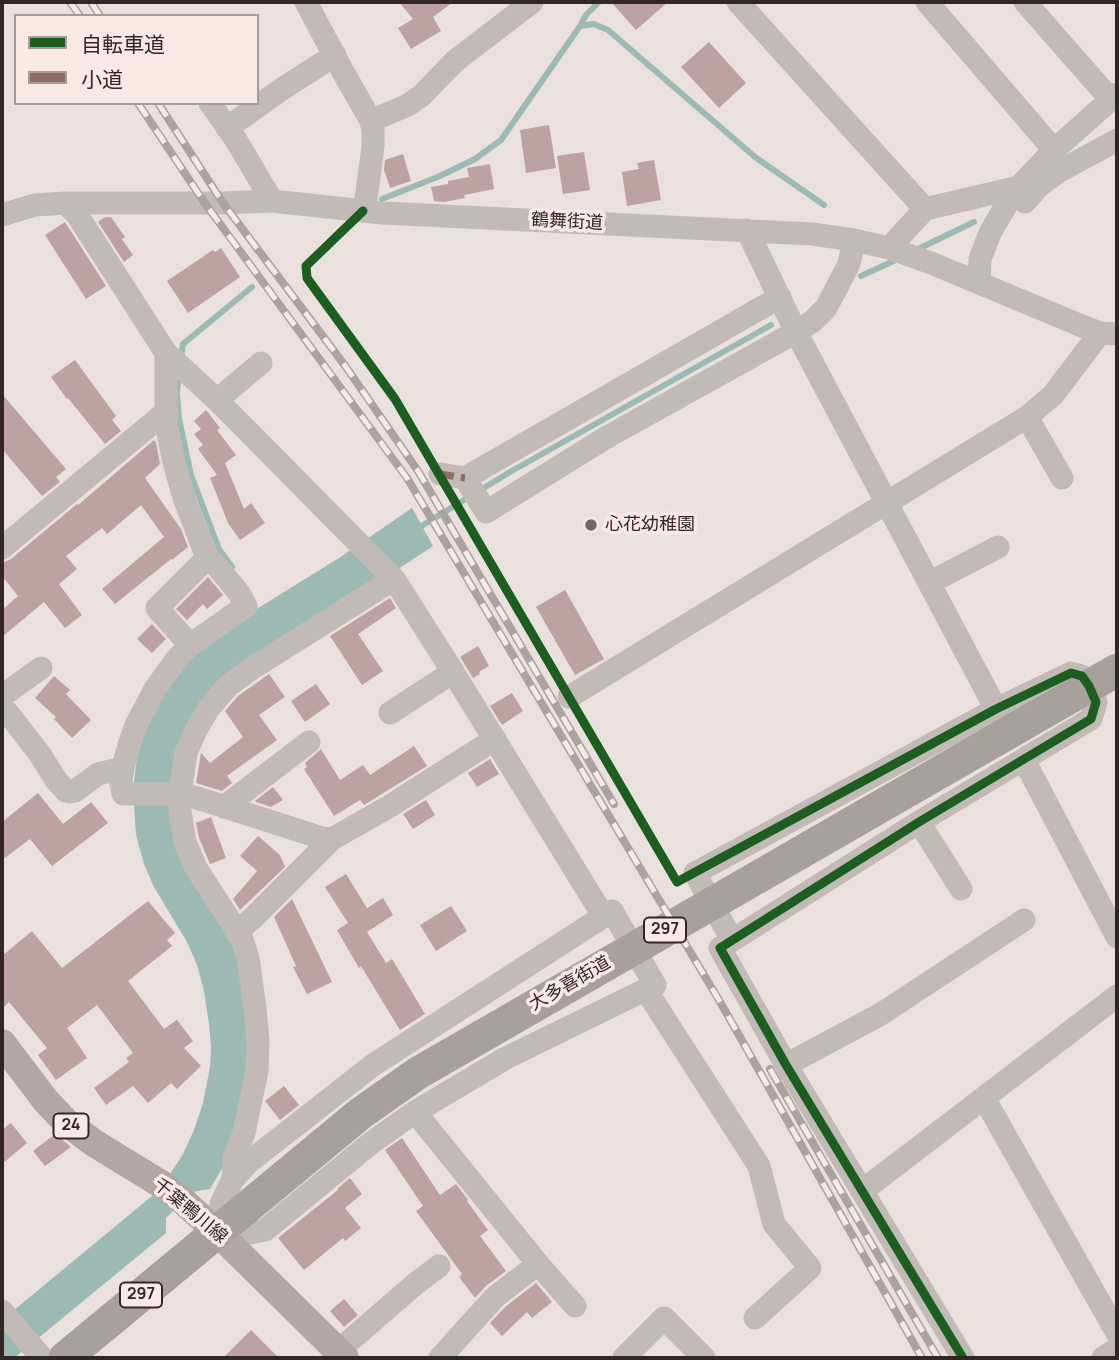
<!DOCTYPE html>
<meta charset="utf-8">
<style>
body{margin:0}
#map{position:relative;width:1119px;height:1360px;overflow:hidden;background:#eae1de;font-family:Manrope,"Noto Sans JP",sans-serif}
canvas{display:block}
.frame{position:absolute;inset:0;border:4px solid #322726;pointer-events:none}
.legend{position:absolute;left:14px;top:14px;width:245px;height:91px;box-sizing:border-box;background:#f7eae5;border:2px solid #a89c99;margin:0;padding:9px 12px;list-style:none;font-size:21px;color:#322726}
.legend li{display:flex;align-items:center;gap:14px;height:35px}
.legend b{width:35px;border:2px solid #a89c99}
</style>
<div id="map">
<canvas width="1119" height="1360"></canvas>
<div class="frame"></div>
<ul class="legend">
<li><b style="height:9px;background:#1b5e20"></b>自転車道</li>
<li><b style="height:9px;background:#8d6e63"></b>小道</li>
</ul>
</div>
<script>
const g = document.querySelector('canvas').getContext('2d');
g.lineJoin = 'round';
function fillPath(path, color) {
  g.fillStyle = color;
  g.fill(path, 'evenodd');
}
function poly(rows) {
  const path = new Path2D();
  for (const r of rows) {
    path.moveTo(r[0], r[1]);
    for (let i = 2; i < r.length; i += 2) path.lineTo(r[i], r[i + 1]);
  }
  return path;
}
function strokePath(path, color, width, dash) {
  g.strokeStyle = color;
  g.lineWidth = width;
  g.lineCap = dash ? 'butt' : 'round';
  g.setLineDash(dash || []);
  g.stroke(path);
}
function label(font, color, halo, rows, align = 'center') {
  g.font = font + ' Manrope,"Noto Sans JP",sans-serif';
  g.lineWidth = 7;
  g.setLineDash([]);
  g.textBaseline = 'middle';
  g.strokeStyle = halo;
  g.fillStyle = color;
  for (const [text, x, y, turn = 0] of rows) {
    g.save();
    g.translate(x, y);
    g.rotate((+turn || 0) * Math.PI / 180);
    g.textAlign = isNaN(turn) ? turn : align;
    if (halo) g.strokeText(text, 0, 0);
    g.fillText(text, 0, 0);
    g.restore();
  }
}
fillPath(poly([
 [412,508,433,546,383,579,243,666,174,785,220,915,239,961,252,1042,227,1160,210,1189,192,1192,166,1218,166,1233,14,1358,2,1358,2,1320,152,1196,170,1174,183,1154,194,1130,203,1103,210,1067,211,1047,209,1024,204,991,197,965,187,942,154,887,144,864,136,835,133,789,137,758,145,729,172,678,221,631,339,558]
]), '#9cbab3');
strokePath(poly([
 [580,26,586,15,599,2],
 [382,199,440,176,475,159,501,140,580,26,594,24,608,30,755,157,824,205],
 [916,250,974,222],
 [861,276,900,258],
 [181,357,183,344,252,287],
 [179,372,177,393,179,419,191,475,219,549,232,567],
 [415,530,510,472,771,325]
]), '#9cbab3', 6);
fillPath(poly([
 [399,2,453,2,433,17,441,31,411,49,398,28,413,19],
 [611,2,668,2,636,30],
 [709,42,746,83,719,108,681,67],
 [549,125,556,168,526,173,520,130],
 [584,152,590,190,563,194,557,156],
 [403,154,411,181,390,188,384,170,385,160],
 [654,160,661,200,627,206,622,172,639,169,637,163],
 [490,164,494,189,464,195,465,198,444,202,434,201,431,187,448,184,448,181,469,177,467,168],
 [105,217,111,217,125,237,122,239,133,255,124,262,98,222],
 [65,222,106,286,86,299,45,235],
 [221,248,240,277,188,313,167,281,213,250,215,252],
 [75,360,116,416,112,420,121,431,105,444,68,398,67,399,51,377],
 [2,394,66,469,56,477,60,482,42,496,2,449],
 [206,410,220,428,217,430,236,455,225,463,244,509,251,503,265,523,240,540,228,523,210,478,217,475,198,449,203,445,194,434,201,429,194,421],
 [154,440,156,443,160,464,145,478,181,529,188,547,172,560,171,559,115,604,102,589,164,537,141,505,107,534,102,528,66,556,77,569,59,584,82,615,65,628,44,602,2,637,2,610,18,596,2,576,2,563,11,559,77,504,78,505],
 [208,577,223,595,207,609,203,604,187,620,176,609],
 [565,590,604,659,575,675,536,607],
 [390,598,396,608,358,634,383,671,362,685,330,636],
 [152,624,166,639,152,653,137,639],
 [478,646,489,666,479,672,480,674,473,678,460,657],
 [269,674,285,697,259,715,277,740,227,776,232,783,222,791,196,783,201,753,210,763,243,737,225,711,238,696],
 [54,676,70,690,66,694,91,720,72,738,54,719,56,717,35,698],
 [316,684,330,704,305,722,291,701],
 [512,693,523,711,502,725,490,706],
 [414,746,427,766,364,805,360,800,334,816,304,769,307,767,305,763,321,749,340,780,363,765,370,775],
 [490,759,499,774,477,787,468,773],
 [273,787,283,800,271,807,256,802,255,801],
 [38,793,63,824,91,802,108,823,52,866,30,839,2,860,2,822],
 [426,800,435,815,413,829,403,814],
 [211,817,226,858,210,864,199,838,196,823],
 [258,836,280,855,285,867,240,910,233,899,257,871,240,856],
 [346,874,367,908,383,898,393,915,367,932,386,963,392,959,425,1014,400,1030,361,966,359,968,337,930,348,923,325,887],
 [292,899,332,982,307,994,293,967,296,966,274,917],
 [148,901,175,933,167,940,172,946,128,981,164,1029,177,1020,193,1041,184,1048,201,1066,177,1089,171,1083,148,1103,133,1086,106,1105,94,1088,129,1062,126,1058,133,1053,97,1005,67,1028,87,1058,56,1080,38,1055,47,1048,9,1002,2,1009,2,956,32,931,62,968],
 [451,906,467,931,436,951,420,925],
 [284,1086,299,1105,280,1120,265,1101],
 [11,1123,27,1143,2,1164,2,1130],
 [55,1134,71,1147,45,1166,33,1151],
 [402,1138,440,1195,456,1184,468,1200,467,1201,488,1230,480,1236,506,1271,486,1286,475,1298,459,1277,462,1274,416,1211,423,1206,385,1150],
 [350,1178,362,1194,345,1208,361,1228,345,1241,343,1238,304,1270,278,1238,338,1190,337,1189],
 [536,1283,552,1302,532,1318,527,1312,502,1336,490,1323,505,1307],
 [344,1299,358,1315,344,1327,330,1311],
 [251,1330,279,1358,223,1358]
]), '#bca2a1');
strokePath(poly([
 [306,2,342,70,371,121,373,131,373,146,367,193,363,211],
 [738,2,925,209],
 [927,2,1054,150],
 [1025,2,1111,100],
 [210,103,236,140,272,201],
 [371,121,408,105,421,96,455,61,532,2],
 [227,128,282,89,335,55],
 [1025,202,1039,186,1058,172,1117,140],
 [65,203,76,213,166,353,217,400,394,579,453,672,604,917],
 [2,215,35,205,65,203,223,203,272,201,383,213,812,234,854,240,889,248,931,263,1082,326,1100,333,1117,334],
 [747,230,796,332,996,709],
 [889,248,925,209,1019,187],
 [979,283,980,259,990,233,1009,200,1019,187,1054,150,1117,94],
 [166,353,166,423,173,458,184,498,207,558,214,563,239,593,246,606,190,645,176,660,155,689,136,725,129,745,123,768,121,783,123,794,180,794,194,797,322,838,332,839,390,806,495,739],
 [217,400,261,363],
 [1027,417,1062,478],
 [440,474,465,478,780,297],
 [465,478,486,512,607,437,796,332,813,321,826,308,849,264,854,240],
 [2,548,167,411],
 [929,583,998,547],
 [190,645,157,608,207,558],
 [2,696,41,668],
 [569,697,1027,417,1053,395,1100,333],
 [2,709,8,713,39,753,56,780,66,791,70,792,75,791,98,774,123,768],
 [390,713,453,672],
 [1024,760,1117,937],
 [224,807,309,742],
 [919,822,961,889],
 [612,911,655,985,506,1058,415,1112,371,1143,265,1230,240,1235,217,1232,221,1204,233,1179,249,1162,373,1065,612,911],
 [236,932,253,918,332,839],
 [732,940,695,873,996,709,1071,673,1082,676,1089,686,1096,702,1091,719,919,822,720,948,786,1065,963,1358],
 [646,990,759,1166,774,1224,810,1268,755,1318],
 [786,1065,881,1014,1024,920],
 [984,1098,1117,1333],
 [415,1112,538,1264,575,1306],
 [233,1179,234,1158,244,1133,257,1071,258,1041,255,1008,248,958,242,939,196,868,185,842,180,811,180,794,186,753,196,730,209,708,228,686,251,669,394,579],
 [862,1191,1117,996],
 [2,1311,42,1358],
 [338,1351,414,1285,439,1266],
 [440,1358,495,1297,538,1264],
 [624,1358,664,1318,704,1358],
 [1103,1358,1117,1349]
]), '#c2bab7', 23);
strokePath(poly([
 [2,1043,46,1101,66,1122,94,1143,161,1184,183,1201,217,1232,345,1358]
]), '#b1a8a6', 28);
strokePath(poly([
 [65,1358,361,1113,418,1073,1117,670]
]), '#a8a09d', 33);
const rail = poly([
 [70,2,80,16],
 [91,2,100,16],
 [138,103,204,202,407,478,719,1000,922,1358],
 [158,103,223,203,346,367,418,471,614,804],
 [770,1069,938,1358]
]);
strokePath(rail, '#aaa3a1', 8);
strokePath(rail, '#f7eae5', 5, [16]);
strokePath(poly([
 [440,474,465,478]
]), '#8d6e63', 7, [14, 7]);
strokePath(poly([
 [363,211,306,266,307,278,395,399,677,882,996,709,1071,673,1082,676,1089,686,1096,702,1091,719,919,822,720,948,786,1065,963,1358]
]), '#1b5e20', 9);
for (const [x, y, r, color] of [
 [591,525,7,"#726866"]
]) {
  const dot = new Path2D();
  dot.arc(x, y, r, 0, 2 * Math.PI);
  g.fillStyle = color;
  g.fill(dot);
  strokePath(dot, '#f7eae5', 2.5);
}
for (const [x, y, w] of [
 [665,930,42],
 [71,1126,35],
 [141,1295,42]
]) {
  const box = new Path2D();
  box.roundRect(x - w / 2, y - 12.5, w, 25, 5);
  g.fillStyle = '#f7eae5';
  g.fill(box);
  strokePath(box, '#322726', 2);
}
label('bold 16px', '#322726', null, [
 ["297",665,930],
 ["24",71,1126],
 ["297",141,1295]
]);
label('18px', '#322726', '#f7eae5', [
 ["鶴舞街道",567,222,3],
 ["大多喜街道",570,984,-30],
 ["千葉鴨川線",190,1211,40]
]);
label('18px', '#322726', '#f7eae5', [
 ["心花幼稚園",605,525]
], 'left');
</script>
